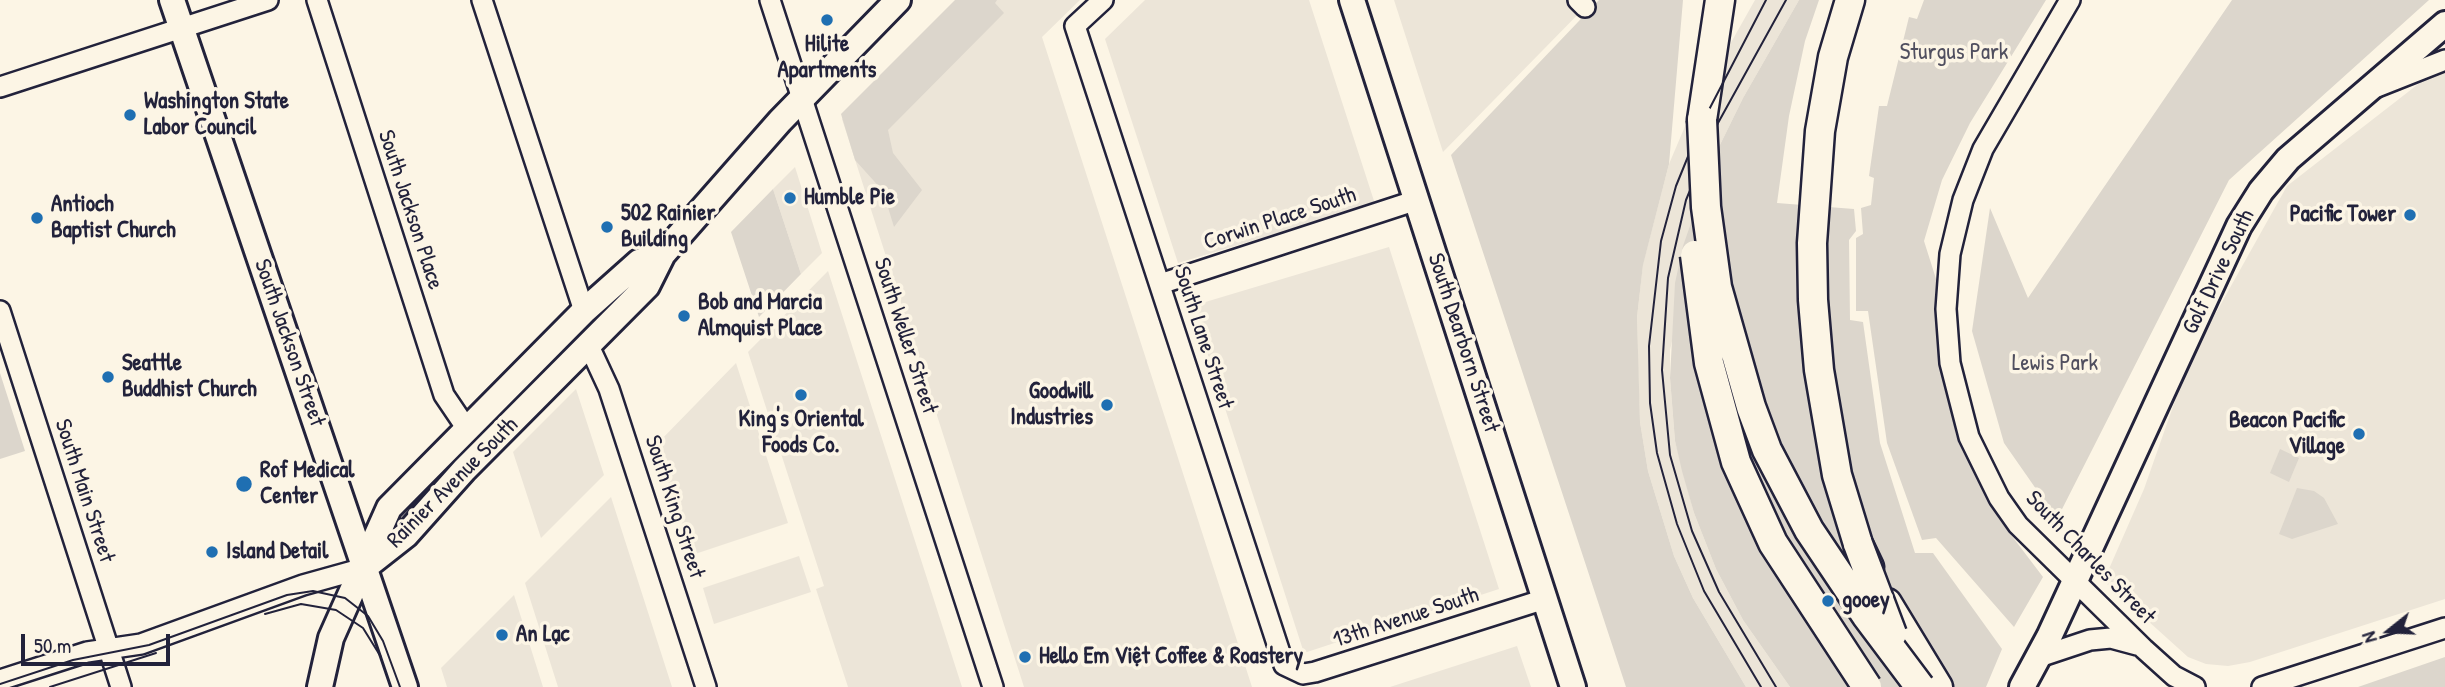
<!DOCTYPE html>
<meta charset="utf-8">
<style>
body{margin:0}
#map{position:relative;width:2445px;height:687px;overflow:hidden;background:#fcf5e5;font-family:"Patrick Hand",sans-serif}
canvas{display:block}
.north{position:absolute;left:2354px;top:596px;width:70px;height:70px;-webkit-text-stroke:5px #fcf5e5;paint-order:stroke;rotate:252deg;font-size:19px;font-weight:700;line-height:28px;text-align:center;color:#22223b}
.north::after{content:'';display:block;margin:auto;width:24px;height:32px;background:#22223b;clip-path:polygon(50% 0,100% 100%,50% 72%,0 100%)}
.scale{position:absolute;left:21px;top:634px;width:149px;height:32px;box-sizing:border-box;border:4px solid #22223b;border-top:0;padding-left:9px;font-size:21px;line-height:24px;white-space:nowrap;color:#22223b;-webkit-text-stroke:5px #fcf5e5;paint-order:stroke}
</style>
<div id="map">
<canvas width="2445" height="687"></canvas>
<div class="north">N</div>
<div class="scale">50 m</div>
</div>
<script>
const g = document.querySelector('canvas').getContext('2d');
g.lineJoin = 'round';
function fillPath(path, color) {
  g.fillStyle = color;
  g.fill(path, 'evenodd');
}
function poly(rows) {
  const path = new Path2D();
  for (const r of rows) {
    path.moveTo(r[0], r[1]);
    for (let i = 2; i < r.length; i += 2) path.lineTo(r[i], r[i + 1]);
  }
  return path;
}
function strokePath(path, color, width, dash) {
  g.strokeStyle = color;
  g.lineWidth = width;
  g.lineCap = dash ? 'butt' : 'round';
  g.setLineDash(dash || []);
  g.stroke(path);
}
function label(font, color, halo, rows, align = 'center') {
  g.font = font + ' "Patrick Hand",sans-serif';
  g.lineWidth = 7;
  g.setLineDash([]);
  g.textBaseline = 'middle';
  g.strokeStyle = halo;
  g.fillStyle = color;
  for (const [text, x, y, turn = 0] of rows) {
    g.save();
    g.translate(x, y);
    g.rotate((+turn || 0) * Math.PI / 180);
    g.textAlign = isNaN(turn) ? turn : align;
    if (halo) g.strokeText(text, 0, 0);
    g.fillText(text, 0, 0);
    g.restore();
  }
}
fillPath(poly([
 [960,0,1080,0,1042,37,1252,687,1024,687,842,119],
 [1145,0,1309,0,1375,204,1178,263,1105,39],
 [1394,0,1592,0,1443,152],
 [1755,0,1799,0,1743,98,1714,157,1670,350,1670,378,1675,441,1694,513,1716,569,1743,620,1790,687,1746,687,1693,598,1674,556,1648,471,1640,422,1638,370,1637,317,1643,264,1669,164,1689,117],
 [2445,72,2445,599,2250,662,2228,666,2206,664,2188,657,2107,584,2105,578,2144,489,2189,361,2287,186,2426,78],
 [795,167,822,253,801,274,773,189],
 [1389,247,1499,589,1304,653,1192,306],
 [828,271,962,687,848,687,816,589,824,586,748,352],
 [736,363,788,523,692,555,656,445],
 [576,389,604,475,541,538,513,452],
 [611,497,672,687,558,687,525,583],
 [799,556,811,592,714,624,703,588],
 [514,595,543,687,447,687,441,668],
 [1517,646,1531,687,1390,687]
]), '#ece5d8');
fillPath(poly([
 [955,0,997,0,995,3,1004,13,888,130,893,153,922,190,894,227,883,191,855,160,841,114],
 [1599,0,1683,0,1669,164,1643,265,1637,317,1640,422,1648,471,1674,556,1693,598,1746,687,1626,687,1451,155],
 [1799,0,1819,0,1805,41,1789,116,1777,203,1854,209,1856,231,1849,240,1850,320,1863,322,1880,443,1915,553,1933,553,2002,649,1986,687,1790,687,1743,620,1716,569,1694,513,1682,471,1675,441,1670,378,1675,283,1683,246,1714,157,1743,98],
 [1924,0,2046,0,1970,123,1942,180,1924,241,1937,282,1939,350,1956,435,1999,519,2043,577,2014,627,1936,538,1922,540,1887,443,1868,311,1856,311,1856,238,1863,234,1861,208,1871,205,1874,178,1869,176,1879,106,1887,106,1909,17,1917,19],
 [2232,0,2429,0,2229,180,2057,519,2004,443,1972,331,1990,208,2028,298],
 [773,189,801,274,759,317,731,232],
 [0,373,25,451,0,459],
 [2280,449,2299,458,2289,482,2270,473],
 [2297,488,2314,491,2324,498,2338,524,2292,539,2279,534],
 [2445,657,2445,687,2358,687]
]), '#dcd6cc');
const minor = poly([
 [317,0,444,395,467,429],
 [482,0,584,311],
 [770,0,993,687],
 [1103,0,1075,26,1284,665,1303,674,1315,672,1545,599],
 [1578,0,1585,7],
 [2070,0,1983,149,1963,200,1950,254,1946,309,1950,363,1969,437,1999,498,2018,525,2144,649,2174,676,2195,687],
 [0,87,268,0],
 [2377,87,2445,60],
 [1160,284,1417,200],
 [0,311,121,687],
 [589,346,609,389,706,687],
 [2039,657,2090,640,2111,638,2137,645],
 [0,680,87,652,141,644,303,585,364,568],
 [2262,687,2445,628]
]);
const major = poly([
 [172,0,405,687],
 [1352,0,1573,687],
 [364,568,406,535,464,470,647,286,663,254,780,121,898,0],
 [320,687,331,638,389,508,584,311,639,262,663,254],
 [2022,687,2049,637,2239,226,2261,191,2288,159,2445,24]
]);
const highway = poly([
 [1850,0,1833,57,1820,131,1812,243,1813,300,1819,370,1837,475,1858,544,1869,567],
 [1702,120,1720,0],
 [1887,603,1938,687]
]);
strokePath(minor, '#22223b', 24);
strokePath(major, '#22223b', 30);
strokePath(highway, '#22223b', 33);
strokePath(minor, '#fcf5e5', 19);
strokePath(major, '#fcf5e5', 24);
strokePath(highway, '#fcf5e5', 28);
strokePath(poly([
 [265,614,301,604,336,610,363,628,381,657],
 [0,684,73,660,149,645,287,595,313,591,345,598,368,616,383,641,400,687],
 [50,687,156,653],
 [1761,687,1704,591,1677,524,1657,453,1650,403,1649,346,1661,241,1676,186,1700,127,1766,0],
 [1776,687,1719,592,1692,531,1670,455,1662,370,1668,278,1686,200,1718,123,1786,0]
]), '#22223b', 2);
const highwayBridge = poly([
 [1702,120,1706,207,1717,287,1751,407,1767,450,1809,530,1866,615,1920,687],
 [1695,255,1709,363,1736,462,1773,543,1867,687],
 [1858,544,1892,634]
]);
strokePath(highwayBridge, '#22223b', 33, []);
strokePath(highwayBridge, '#fcf5e5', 28);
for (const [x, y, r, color] of [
 [827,20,7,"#1f6fb2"],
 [130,115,7,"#1f6fb2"],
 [790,198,7,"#1f6fb2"],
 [2410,215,7,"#1f6fb2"],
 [37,218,7,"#1f6fb2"],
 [607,227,7,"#1f6fb2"],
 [684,316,7,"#1f6fb2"],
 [108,377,7,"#1f6fb2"],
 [801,395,7,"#1f6fb2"],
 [1107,405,7,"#1f6fb2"],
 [2359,434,7,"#1f6fb2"],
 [244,484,9,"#1f6fb2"],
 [212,552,7,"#1f6fb2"],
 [1828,601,7,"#1f6fb2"],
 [502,635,7,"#1f6fb2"],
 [1025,657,7,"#1f6fb2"]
]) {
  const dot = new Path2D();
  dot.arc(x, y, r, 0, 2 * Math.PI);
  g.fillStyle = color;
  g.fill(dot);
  strokePath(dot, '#fcf5e5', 2.5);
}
label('bold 23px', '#22223b', '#fcf5e5', [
 ["Hilite",827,45,"center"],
 ["Apartments",827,71,"center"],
 ["Washington State",144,102],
 ["Labor Council",144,128],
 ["Humble Pie",804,198],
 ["Antioch",51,205],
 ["Baptist Church",51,231],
 ["502 Rainier",621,214],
 ["Building",621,240],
 ["Pacific Tower",2396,215,"right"],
 ["Bob and Marcia",698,303],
 ["Almquist Place",698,329],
 ["Seattle",122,364],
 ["Buddhist Church",122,390],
 ["Goodwill",1093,392,"right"],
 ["Industries",1093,418,"right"],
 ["King's Oriental",801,420,"center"],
 ["Foods Co.",801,446,"center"],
 ["Beacon Pacific",2345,421,"right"],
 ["Village",2345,447,"right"],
 ["Rof Medical",260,471],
 ["Center",260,497],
 ["Island Detail",226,552],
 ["gooey",1842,601],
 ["An Lạc",516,635],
 ["Hello Em Việt Coffee & Roastery",1039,657]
], 'left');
label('23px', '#504f5f', '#fcf5e5', [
 ["Sturgus Park",1954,53],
 ["Lewis Park",2055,364]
]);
label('23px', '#22223b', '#fcf5e5', [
 ["South Jackson Place",410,210,72],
 ["Corwin Place South",1280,219,-18],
 ["Golf Drive South",2219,272,-64],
 ["South Weller Street",905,336,72],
 ["South Lane Street",1203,338,72],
 ["South Jackson Street",289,343,71],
 ["South Dearborn Street",1463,343,72],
 ["Rainier Avenue South",453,483,-45],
 ["South Main Street",84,491,72],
 ["South King Street",674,507,72],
 ["South Charles Street",2090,558,46],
 ["13th Avenue South",1406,618,-18]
]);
</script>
